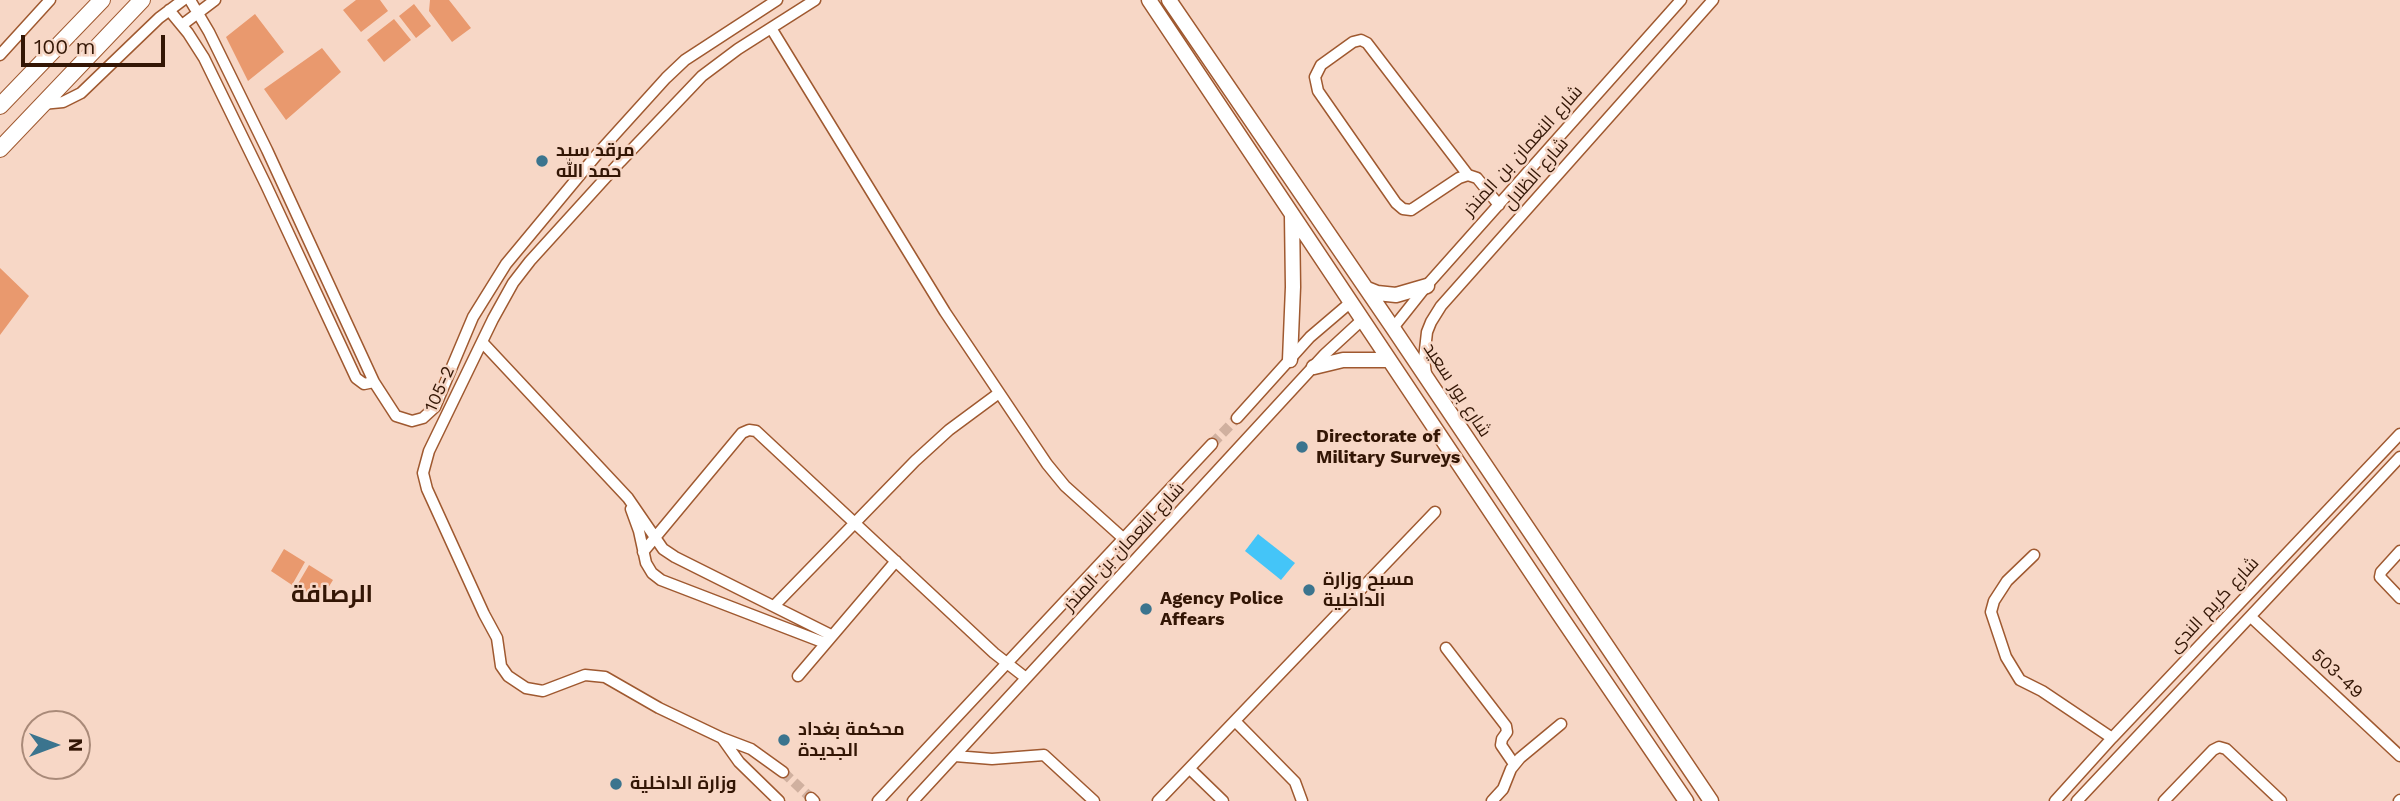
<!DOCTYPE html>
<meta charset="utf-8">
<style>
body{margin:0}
#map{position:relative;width:2400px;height:801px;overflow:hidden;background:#f7d7c6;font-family:"Work Sans",sans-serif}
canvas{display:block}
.north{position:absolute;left:21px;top:710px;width:70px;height:70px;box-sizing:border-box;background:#f7d7c6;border:2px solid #a98a79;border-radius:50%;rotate:90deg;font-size:19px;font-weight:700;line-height:28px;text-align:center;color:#331605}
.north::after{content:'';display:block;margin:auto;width:24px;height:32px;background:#3b748e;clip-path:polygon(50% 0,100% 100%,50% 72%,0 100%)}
.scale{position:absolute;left:21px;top:35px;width:144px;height:32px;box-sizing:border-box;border:4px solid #331605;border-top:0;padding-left:9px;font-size:21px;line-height:24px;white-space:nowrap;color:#331605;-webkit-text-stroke:5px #f7d7c6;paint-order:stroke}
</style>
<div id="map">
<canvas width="2400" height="801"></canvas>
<div class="north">N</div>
<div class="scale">100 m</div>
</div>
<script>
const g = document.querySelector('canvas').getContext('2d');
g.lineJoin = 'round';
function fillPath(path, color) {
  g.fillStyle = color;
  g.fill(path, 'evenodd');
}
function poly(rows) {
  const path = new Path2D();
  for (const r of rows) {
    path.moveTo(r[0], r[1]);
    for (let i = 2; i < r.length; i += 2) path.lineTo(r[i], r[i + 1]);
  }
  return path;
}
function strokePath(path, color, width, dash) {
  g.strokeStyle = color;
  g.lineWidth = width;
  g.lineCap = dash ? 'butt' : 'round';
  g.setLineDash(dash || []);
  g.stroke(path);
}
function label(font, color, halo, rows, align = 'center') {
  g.font = font + ' "Work Sans",Cairo,sans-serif';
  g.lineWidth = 5;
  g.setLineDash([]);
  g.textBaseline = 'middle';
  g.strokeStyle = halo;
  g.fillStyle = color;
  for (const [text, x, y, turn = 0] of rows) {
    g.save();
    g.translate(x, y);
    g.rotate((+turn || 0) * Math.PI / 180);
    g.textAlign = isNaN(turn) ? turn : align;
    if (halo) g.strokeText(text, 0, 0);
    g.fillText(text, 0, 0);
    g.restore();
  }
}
fillPath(poly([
 [356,0,380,0,388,11,361,32,343,10],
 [430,0,449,0,471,28,452,42,429,11],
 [414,4,431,26,416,38,399,16],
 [255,14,284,52,248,81,226,37],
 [394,19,411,40,384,62,367,40],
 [322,48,341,72,286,120,264,89],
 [0,268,29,296,0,335],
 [284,549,305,562,292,585,271,571],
 [309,565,333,580,320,601,296,587]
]), '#e9996e');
fillPath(poly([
 [1258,534,1295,563,1281,580,1245,551]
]), '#44c5f8');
strokePath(poly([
 [1212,444,1237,418],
 [783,772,811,798]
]), '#d0b09f', 10, [10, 5]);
const minor = poly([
 [190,0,209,32,267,150,374,382,396,416,412,421,423,418,435,407,473,317,506,264,599,152,666,78,685,60,777,0],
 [169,10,188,33,204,58,266,185,356,378,364,384,374,382],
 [182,25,215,0],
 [771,28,945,312,1047,464,1065,486,1124,539],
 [0,55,50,0],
 [42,104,63,102,81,93,159,18,183,0],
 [1468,175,1459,178,1411,210,1403,209,1396,203,1318,91,1315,77,1321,65,1353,42,1361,40,1367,43,1468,175,1477,178,1499,205],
 [1393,328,1428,284,1681,0],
 [482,342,628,498,663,549,675,557,831,635],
 [1426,374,1424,359,1427,332,1431,322,1441,306,1713,0],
 [1237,418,1310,337,1351,302],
 [631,509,639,531,646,563,652,573,661,580,825,643],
 [2400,551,2381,572,2380,577,2400,598],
 [643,552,742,433,749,430,756,431,994,653,1026,678],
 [2034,555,2007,581,1994,601,1991,612,2006,657,2020,680,2042,691,2112,738],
 [774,606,915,461,949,430,999,393],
 [2251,617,2400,756],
 [1446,648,1506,726,1507,732,1502,739,1501,745,1514,764],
 [798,676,896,561],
 [1235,721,1295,782,1302,801],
 [722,738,739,762,779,801],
 [955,756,992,759,1044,755,1094,801],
 [1190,769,1223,801],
 [783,772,751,749,722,738,659,708,605,677,585,675,543,691,526,688,508,676,501,666,497,638,484,614,427,489,423,473,429,451,493,319,513,283,530,261,620,162,702,76,738,49,815,0],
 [811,798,814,801],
 [878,801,1212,444],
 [913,801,1325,354,1363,319],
 [1158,801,1435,512],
 [1492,801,1503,789,1511,769,1520,758,1561,724],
 [2055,801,2112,738,2400,434],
 [2077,801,2400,457],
 [2164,801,2213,750,2219,747,2226,749,2281,801],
 [2399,801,2400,800]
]);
const major = poly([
 [1149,0,1559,614,1686,801],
 [1169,0,1393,328,1711,801],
 [1367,289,1377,293,1396,295,1427,286],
 [1290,360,1293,287,1292,216],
 [1314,367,1343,360,1388,360]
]);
const highway = poly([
 [0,106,102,0],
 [0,149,142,0]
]);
strokePath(minor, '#9f5930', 13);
strokePath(major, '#9f5930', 17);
strokePath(highway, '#9f5930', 18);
strokePath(minor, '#fff', 10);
strokePath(major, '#fff', 14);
strokePath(highway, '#fff', 16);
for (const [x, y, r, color] of [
 [542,161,7,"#3b748e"],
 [1302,447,7,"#3b748e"],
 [1309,590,7,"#3b748e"],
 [1146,609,7,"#3b748e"],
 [784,740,7,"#3b748e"],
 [616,784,7,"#3b748e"]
]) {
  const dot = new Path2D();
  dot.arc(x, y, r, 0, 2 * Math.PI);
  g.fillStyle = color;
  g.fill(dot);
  strokePath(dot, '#f7d7c6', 2.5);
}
label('bold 18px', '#331605', '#f7d7c6', [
 ["مرقد سيد",556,151],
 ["حمد الله",556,172],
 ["Directorate of",1316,437],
 ["Military Surveys",1316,458],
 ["مسبح وزارة",1323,580],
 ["الداخلية",1323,601],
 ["Agency Police",1160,599],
 ["Affears",1160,620],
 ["محكمة بغداد",798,730],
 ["الجديدة",798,751],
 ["وزارة الداخلية",630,784]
], 'left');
label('18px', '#331605', '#f7d7c6', [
 ["شارع النعمان بن المنذر",1523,151,-48],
 ["شارع الظلال",1536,174,-49],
 ["105-2",440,389,-66],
 ["شارع بور سعيد",1457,390,57],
 ["شارع النعمان بن المنذر",1124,547,-47],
 ["شارع كريم الندى",2214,605,-47],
 ["503-49",2337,674,43]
]);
label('bold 24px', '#331605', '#f7d7c6', [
 ["الرصافة",332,595]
]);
</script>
